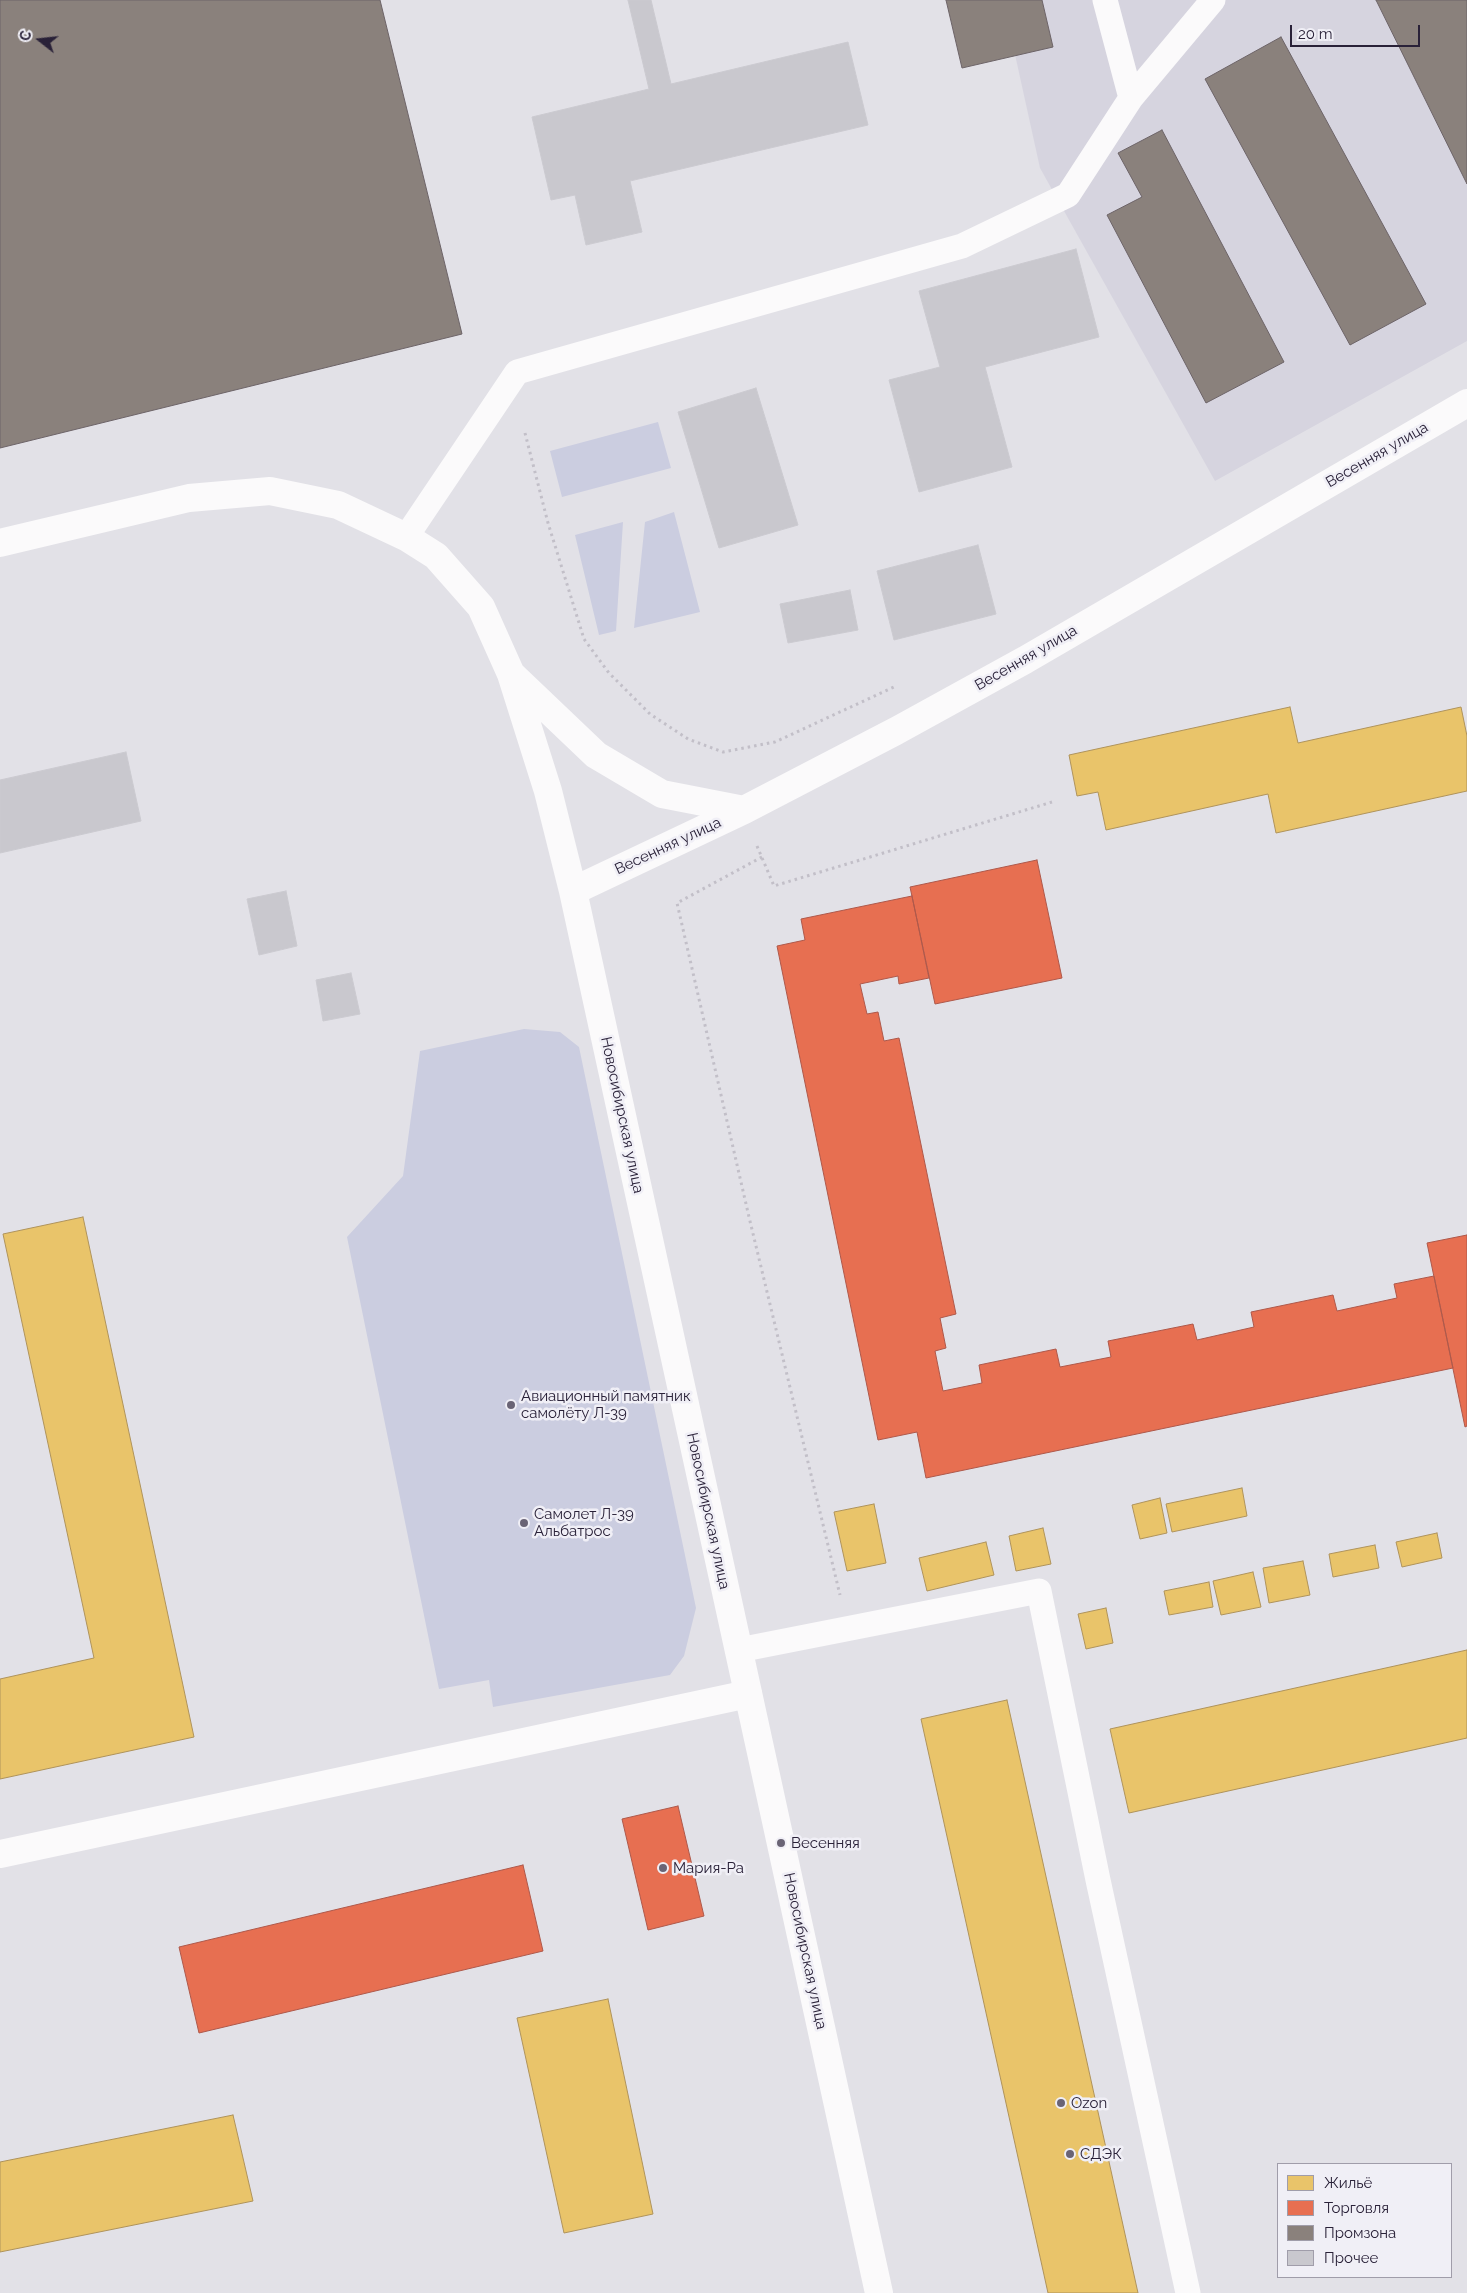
<!DOCTYPE html>
<meta charset="utf-8">
<style>
body{margin:0}
#map{position:relative;width:1467px;height:2293px;overflow:hidden;background:#e2e1e7;font-family:Raleway,sans-serif}
canvas{display:block}
.legend{position:absolute;left:1277px;top:2163px;width:175px;height:115px;box-sizing:border-box;background:#f0eff6;border:1px solid #a09daa;margin:0;padding:6px 9px;list-style:none;font-size:15px;color:#292138}
.legend li{display:flex;align-items:center;gap:10px;height:25px}
.legend b{width:25px;border:1px solid #a09daa}
.north{position:absolute;left:15px;top:15px;width:50px;height:50px;-webkit-text-stroke:4px #f0eff6;paint-order:stroke;rotate:286deg;font-size:14px;font-weight:700;line-height:20px;text-align:center;color:#292138}
.north::after{content:'';display:block;margin:auto;width:18px;height:22px;background:#292138;clip-path:polygon(50% 0,100% 100%,50% 72%,0 100%)}
.scale{position:absolute;left:1290px;top:25px;width:130px;height:22px;box-sizing:border-box;border:2px solid #292138;border-top:0;padding-left:6px;font-size:15px;line-height:18px;white-space:nowrap;color:#292138;-webkit-text-stroke:4px #f0eff6;paint-order:stroke}
</style>
<div id="map">
<canvas width="1467" height="2293"></canvas>
<ul class="legend">
<li><b style="height:14px;background:#e9c46a"></b>Жильё</li>
<li><b style="height:14px;background:#e76f51"></b>Торговля</li>
<li><b style="height:14px;background:#8a817c"></b>Промзона</li>
<li><b style="height:14px;background:#c9c8ce"></b>Прочее</li>
</ul>
<div class="north">С</div>
<div class="scale">20 m</div>
</div>
<script>
const g = document.querySelector('canvas').getContext('2d');
g.lineJoin = 'round';
function fillPath(path, color) {
  g.fillStyle = color;
  g.fill(path, 'evenodd');
}
function poly(rows) {
  const path = new Path2D();
  for (const r of rows) {
    path.moveTo(r[0], r[1]);
    for (let i = 2; i < r.length; i += 2) path.lineTo(r[i], r[i + 1]);
  }
  return path;
}
function strokePath(path, color, width, dash) {
  g.strokeStyle = color;
  g.lineWidth = width;
  g.lineCap = dash ? 'butt' : 'round';
  g.setLineDash(dash || []);
  g.stroke(path);
}
function label(font, color, halo, rows, align = 'center') {
  g.font = font + ' Raleway,sans-serif';
  g.lineWidth = 5;
  g.setLineDash([]);
  g.textBaseline = 'middle';
  g.strokeStyle = halo;
  g.fillStyle = color;
  for (const [text, x, y, turn = 0] of rows) {
    g.save();
    g.translate(x, y);
    g.rotate((+turn || 0) * Math.PI / 180);
    g.textAlign = isNaN(turn) ? turn : align;
    if (halo) g.strokeText(text, 0, 0);
    g.fillText(text, 0, 0);
    g.restore();
  }
}
fillPath(poly([
 [1003,0,1467,0,1467,341,1215,481,1040,168]
]), '#d6d4df');
fillPath(poly([
 [658,422,671,468,562,497,550,451],
 [674,512,700,612,634,628,645,522],
 [623,522,616,631,599,635,575,535],
 [524,1029,560,1032,579,1047,696,1608,684,1656,670,1675,493,1707,489,1680,439,1689,347,1237,403,1176,420,1051]
]), '#cbcde0');
const homes = poly([
 [1290,707,1298,743,1461,707,1467,736,1467,791,1276,833,1268,794,1106,830,1098,792,1077,796,1069,755,1290,707],
 [83,1217,194,1737,0,1779,0,1679,94,1658,3,1234,83,1217],
 [1242,1488,1247,1516,1172,1532,1166,1504,1242,1488],
 [1160,1498,1167,1533,1140,1539,1132,1505,1160,1498],
 [874,1504,886,1563,847,1571,834,1512,874,1504],
 [1043,1528,1051,1564,1016,1571,1009,1536,1043,1528],
 [1437,1533,1442,1558,1402,1567,1396,1542,1437,1533],
 [986,1542,994,1575,927,1591,919,1558,986,1542],
 [1375,1545,1379,1568,1333,1577,1329,1554,1375,1545],
 [1303,1561,1310,1595,1269,1603,1263,1568,1303,1561],
 [1253,1572,1261,1607,1221,1615,1213,1581,1253,1572],
 [1209,1582,1213,1607,1169,1615,1164,1591,1209,1582],
 [1106,1608,1113,1643,1086,1649,1078,1614,1106,1608],
 [1467,1650,1467,1738,1129,1813,1110,1729,1467,1650],
 [1007,1700,1138,2293,1048,2293,921,1719,1007,1700],
 [608,1999,653,2214,564,2233,517,2018,608,1999],
 [233,2115,253,2201,0,2252,0,2162,233,2115]
]);
fillPath(homes, '#e9c46a');
strokePath(homes, '#af935b', 1);
const shops = poly([
 [1037,860,1062,978,935,1004,910,887,1037,860],
 [912,896,929,978,899,984,898,976,860,984,867,1014,878,1012,884,1041,899,1038,956,1314,940,1318,946,1348,935,1351,943,1391,982,1383,979,1365,1056,1349,1060,1367,1111,1357,1108,1341,1193,1324,1197,1340,1254,1327,1251,1312,1333,1295,1337,1311,1397,1298,1394,1284,1434,1276,1453,1368,926,1478,917,1432,878,1440,777,946,805,940,801,919,912,896],
 [1467,1235,1467,1426,1465,1427,1427,1243,1467,1235],
 [678,1806,704,1916,648,1930,622,1819,678,1806],
 [523,1865,543,1951,199,2033,179,1947,523,1865]
]);
fillPath(shops, '#e76f51');
strokePath(shops, '#ae584a', 1);
const industry = poly([
 [0,0,380,0,462,334,0,448,0,0],
 [946,0,1042,0,1053,47,962,68,946,0],
 [1376,0,1467,0,1467,184,1376,0],
 [1281,37,1426,304,1350,345,1205,79,1281,37],
 [1162,130,1284,362,1206,403,1107,215,1142,197,1118,153,1162,130]
]);
fillPath(industry, '#8a817c');
strokePath(industry, '#6d6468', 1);
const building = poly([
 [628,0,651,0,671,84,848,42,868,125,630,181,642,232,586,245,575,195,551,200,532,117,649,89,628,0],
 [1076,249,1099,337,985,367,1012,467,919,492,889,380,940,367,919,291,1076,249],
 [756,388,798,525,719,548,678,412,756,388],
 [978,545,996,614,894,640,877,571,978,545],
 [850,590,858,630,788,643,780,604,850,590],
 [126,752,141,821,0,853,0,780,126,752],
 [286,891,297,946,259,955,247,899,286,891],
 [351,973,360,1014,323,1021,316,980,351,973]
]);
fillPath(building, '#c9c8ce');
strokePath(building, '#cbcad0', 1);
strokePath(poly([
 [525,433,548,523,584,639,609,673,650,714,688,739,723,752,775,742,894,687],
 [757,846,774,886,1052,802],
 [762,857,677,903,749,1217,840,1595]
]), '#c2bfc8', 3, [2.5, 4]);
strokePath(poly([
 [1105,0,1131,98],
 [406,537,517,372,962,246,1068,195,1131,98,1213,0],
 [739,1650,1039,1591,1098,1880,1188,2293]
]), '#fbfafb', 25);
strokePath(poly([
 [0,1854,748,1694]
]), '#fbfafb', 28);
strokePath(poly([
 [0,543,189,498,270,491,338,505,406,537,436,556,481,607,511,674,596,755,662,794,744,810],
 [511,674,548,791,573,891,879,2293],
 [573,891,744,810,896,731,1025,660,1467,403]
]), '#fbfafb', 28);
for (const [x, y, r, color] of [
 [511,1405,5,"#6a6475"],
 [524,1523,5,"#6a6475"],
 [781,1843,5,"#6a6475"],
 [663,1868,5,"#6a6475"],
 [1061,2103,5,"#6a6475"],
 [1070,2154,5,"#6a6475"]
]) {
  const dot = new Path2D();
  dot.arc(x, y, r, 0, 2 * Math.PI);
  g.fillStyle = color;
  g.fill(dot);
  strokePath(dot, '#f0eff6', 2);
}
label('15px', '#292138', '#f0eff6', [
 ["Весенняя улица",1377,455,-30],
 ["Весенняя улица",1026,658,-30],
 ["Весенняя улица",668,846,-25],
 ["Новосибирская улица",622,1115,78],
 ["Новосибирская улица",708,1511,78],
 ["Новосибирская улица",805,1951,78]
]);
label('15px', '#292138', '#f0eff6', [
 ["Авиационный памятник",521,1396],
 ["самолёту Л-39",521,1413],
 ["Самолет Л-39",534,1514],
 ["Альбатрос",534,1531],
 ["Весенняя",791,1843],
 ["Мария-Ра",673,1868],
 ["Ozon",1071,2103],
 ["СДЭК",1080,2154]
], 'left');
</script>
